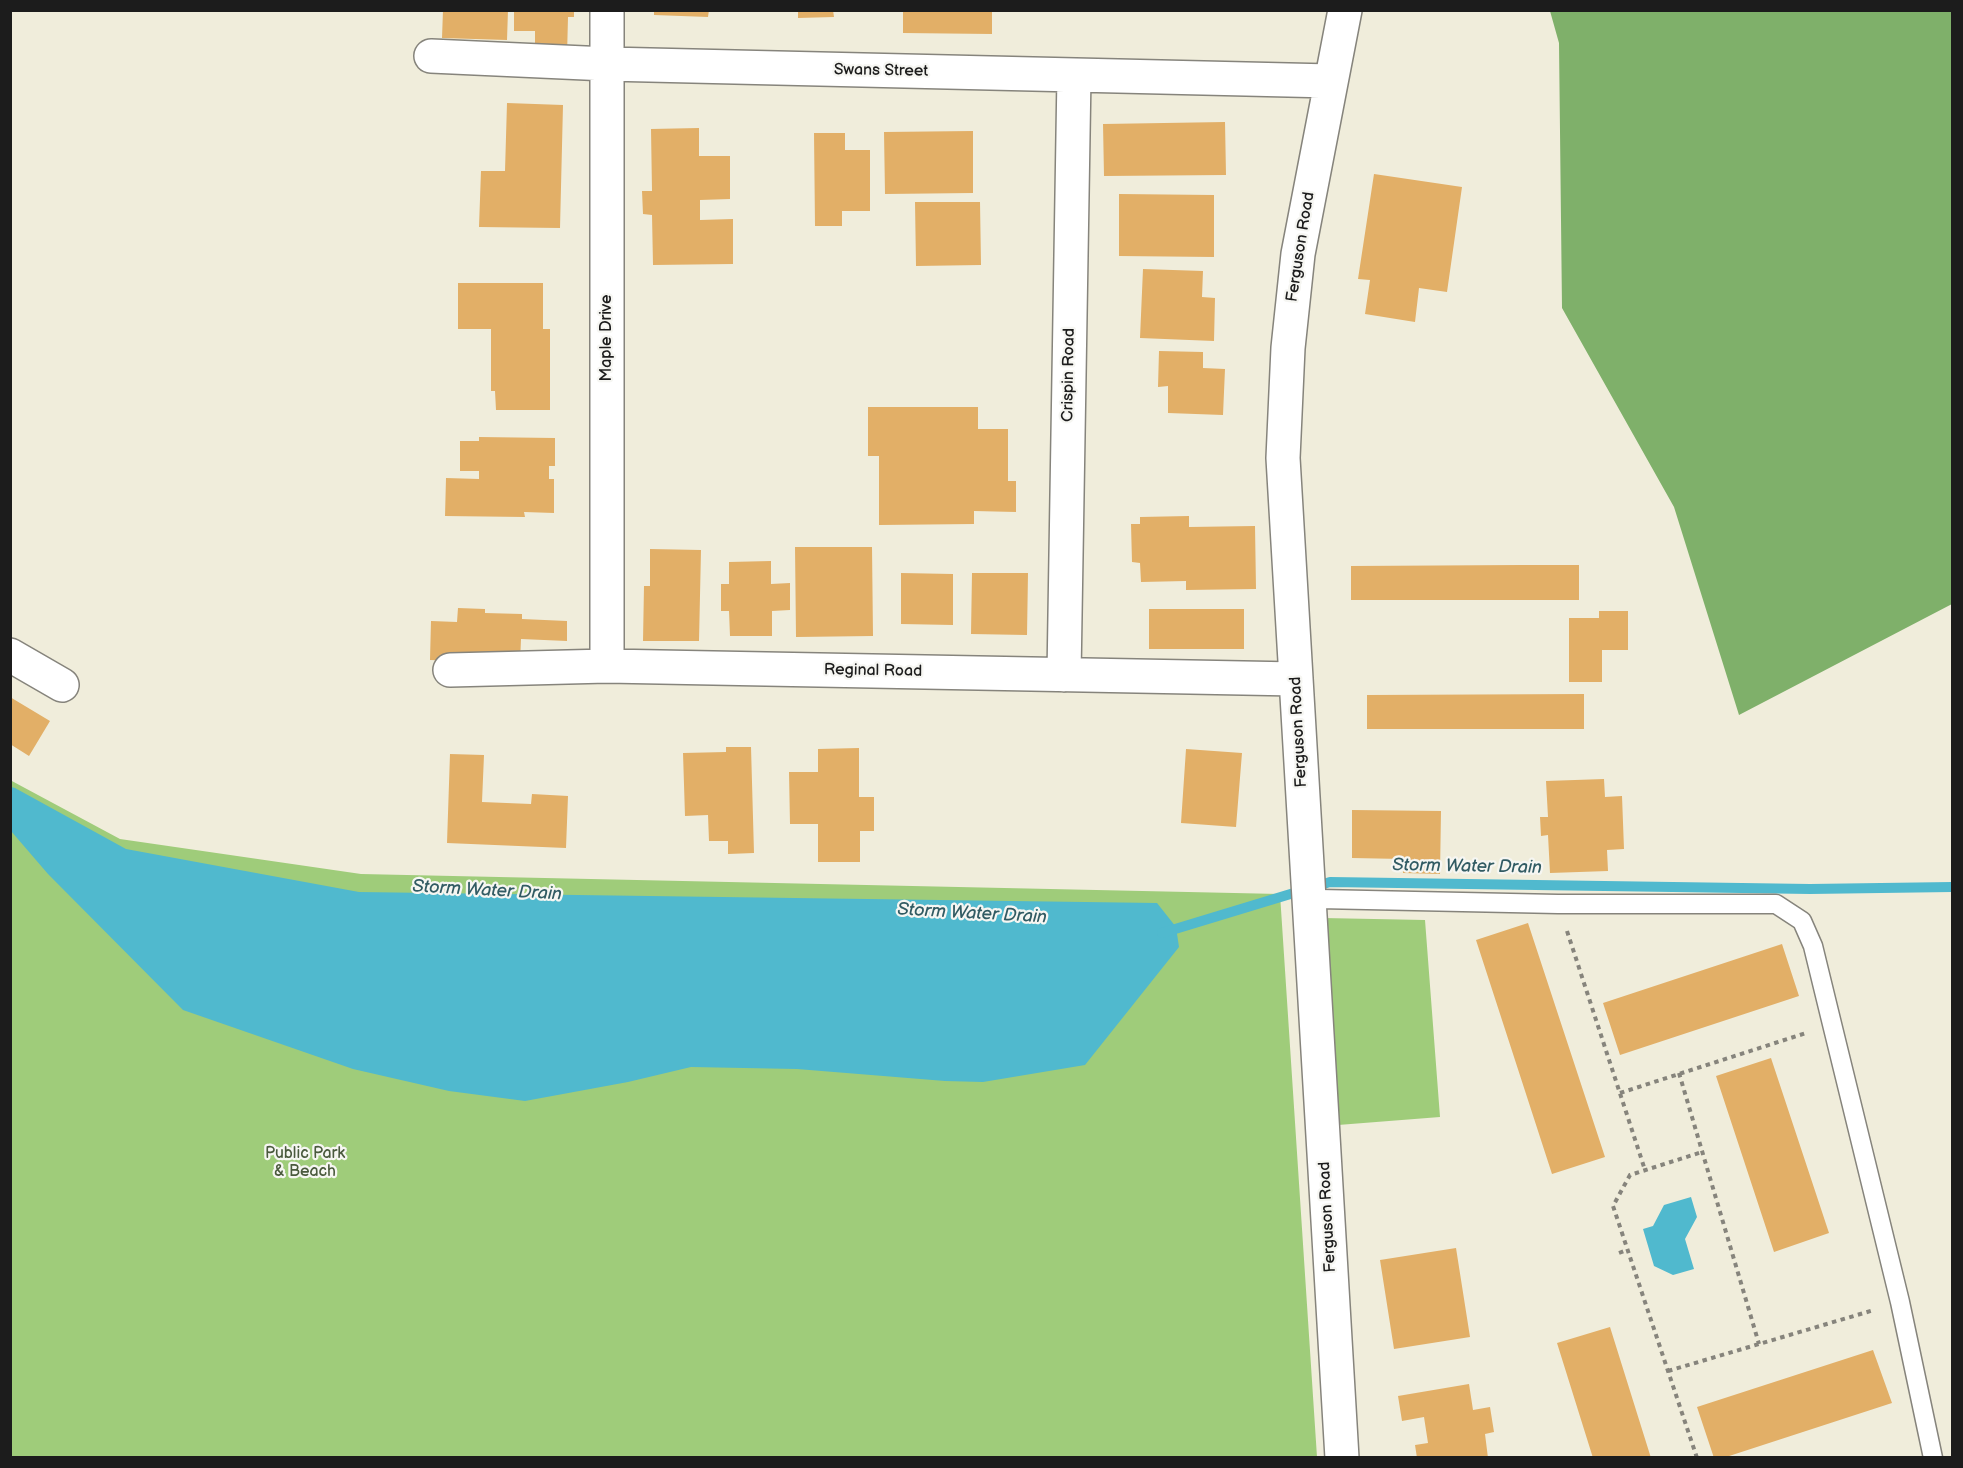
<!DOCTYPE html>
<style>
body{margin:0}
#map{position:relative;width:1963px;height:1468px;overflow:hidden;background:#f0eddb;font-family:"Balsamiq Sans",sans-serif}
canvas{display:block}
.frame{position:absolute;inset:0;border:12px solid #1c1c1c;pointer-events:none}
</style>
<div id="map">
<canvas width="1963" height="1468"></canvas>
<div class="frame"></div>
</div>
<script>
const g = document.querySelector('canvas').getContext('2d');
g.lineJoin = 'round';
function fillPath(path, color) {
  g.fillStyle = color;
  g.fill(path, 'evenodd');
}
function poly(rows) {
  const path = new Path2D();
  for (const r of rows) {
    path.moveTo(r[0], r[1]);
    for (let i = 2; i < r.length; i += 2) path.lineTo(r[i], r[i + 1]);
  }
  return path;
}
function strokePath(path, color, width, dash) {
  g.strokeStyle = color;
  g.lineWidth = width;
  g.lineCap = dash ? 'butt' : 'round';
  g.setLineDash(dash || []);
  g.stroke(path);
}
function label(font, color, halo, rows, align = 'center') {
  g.font = font + ' "Balsamiq Sans",sans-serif';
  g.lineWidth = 4.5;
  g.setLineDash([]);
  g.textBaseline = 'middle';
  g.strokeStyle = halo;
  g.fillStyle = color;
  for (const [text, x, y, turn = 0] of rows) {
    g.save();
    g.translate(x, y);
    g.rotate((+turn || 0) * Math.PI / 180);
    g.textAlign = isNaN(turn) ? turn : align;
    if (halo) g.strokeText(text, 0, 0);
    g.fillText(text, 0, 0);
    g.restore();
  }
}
fillPath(poly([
 [10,780,120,839,361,874,1280,894,1317,1457,11,1457],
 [1323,918,1425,920,1440,1117,1338,1125]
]), '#9fcc7a');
fillPath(poly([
 [1550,11,1952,11,1952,604,1739,715,1674,507,1562,308,1559,43]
]), '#7fb06a');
fillPath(poly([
 [11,787,15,788,126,849,359,892,1157,903,1176,927,1179,947,1085,1065,983,1082,945,1081,797,1069,691,1067,628,1082,525,1101,449,1091,353,1069,183,1010,48,874,11,831],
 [1691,1197,1697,1217,1685,1239,1694,1269,1673,1275,1654,1266,1643,1229,1653,1226,1664,1205]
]), '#50b9ce');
strokePath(poly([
 [1162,933,1330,882,1810,889,1952,887]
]), '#50b9ce', 10);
fillPath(poly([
 [443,10,508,10,507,40,442,38],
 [514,10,574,10,574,17,568,17,567,56,535,56,535,31,514,31],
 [654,10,709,10,708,17,654,15],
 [798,10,833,10,834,17,798,18],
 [903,10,992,10,992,34,903,33],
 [507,103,563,105,560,228,479,227,481,171,505,171],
 [1225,122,1226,175,1104,176,1103,124],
 [699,128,699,156,730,156,730,199,700,200,700,220,733,219,733,264,653,265,652,215,643,214,642,191,652,191,651,129],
 [973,131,973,193,885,194,884,132],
 [814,133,845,133,845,150,870,150,870,211,842,211,842,226,815,226],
 [1374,174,1462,187,1447,292,1419,288,1415,322,1365,314,1370,280,1358,279],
 [1119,194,1214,195,1214,257,1119,256],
 [915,202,980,202,981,265,916,266],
 [1143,269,1203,271,1202,297,1215,298,1214,341,1140,338],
 [458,283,543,283,543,329,550,329,550,410,496,410,495,391,491,391,491,329,458,329],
 [1159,351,1203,352,1203,368,1225,369,1223,415,1168,413,1168,386,1158,387],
 [868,407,978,407,978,429,1008,429,1008,481,1016,481,1016,512,974,511,974,524,879,525,879,456,868,456],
 [479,437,555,438,555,466,549,466,549,479,554,479,554,513,524,512,525,517,445,516,446,478,479,479,479,471,460,471,460,441,479,441],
 [1189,516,1189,527,1255,526,1256,589,1186,590,1186,581,1141,582,1140,563,1132,562,1131,524,1140,524,1140,517],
 [795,547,872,547,873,636,796,637],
 [650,549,701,550,699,641,643,641,644,586,650,586],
 [771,561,771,584,790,583,790,610,772,611,772,636,730,636,729,611,721,611,721,584,729,584,729,562],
 [1521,565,1579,565,1579,600,1351,600,1351,566],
 [901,573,953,574,953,625,901,624],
 [972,573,1028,573,1027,635,971,634],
 [458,608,485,609,485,613,522,614,522,619,567,621,567,641,521,639,520,663,430,660,431,621,457,622],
 [1149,609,1244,609,1244,649,1149,649],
 [1599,611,1628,611,1628,650,1602,650,1602,682,1569,682,1569,618,1599,618],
 [1584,694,1584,729,1367,729,1367,695],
 [10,697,50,721,29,756,10,744],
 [726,747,751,747,754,853,728,854,728,841,709,841,708,815,685,816,683,753,726,752],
 [859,748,859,797,874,797,874,831,860,831,860,862,818,862,818,824,790,824,789,772,818,772,818,749],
 [1186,749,1242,753,1236,827,1181,823],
 [450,754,484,755,482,802,531,804,532,794,568,796,566,848,447,843],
 [1604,779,1605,797,1622,796,1624,849,1607,850,1608,871,1550,873,1548,835,1541,836,1540,817,1548,817,1546,781],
 [1352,810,1441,811,1440,874,1403,873,1403,859,1352,858],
 [1528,923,1605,1157,1552,1174,1476,940],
 [1782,944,1799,996,1620,1055,1603,1003],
 [1771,1058,1829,1233,1774,1252,1716,1076],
 [1456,1248,1470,1337,1394,1349,1380,1260],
 [1610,1327,1651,1458,1593,1458,1557,1343],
 [1873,1350,1892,1403,1723,1458,1714,1458,1697,1407],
 [1469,1384,1473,1410,1490,1407,1494,1432,1485,1434,1488,1458,1417,1458,1415,1445,1428,1443,1424,1417,1402,1421,1398,1396]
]), '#e2af67');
const service = poly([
 [1310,906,1319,899,1558,904,1776,904,1802,921,1813,946,1832,1024,1900,1302,1933,1458]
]);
const minor = poly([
 [431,56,607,64,1331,81],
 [10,655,62,685],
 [607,666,607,10],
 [450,670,607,666,1296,679],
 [1064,675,1074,75],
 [1342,1458,1283,458,1288,348,1298,254,1345,10]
]);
strokePath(service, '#86847c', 21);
strokePath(minor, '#86847c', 36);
strokePath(poly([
 [1567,931,1645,1170],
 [1679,1073,1759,1344],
 [1620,1093,1806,1033],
 [1619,1253,1627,1250],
 [1668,1371,1874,1310],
 [1697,1458,1613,1206,1630,1175,1702,1152]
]), '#86847c', 4, [4.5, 4.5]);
strokePath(service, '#fff', 18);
strokePath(minor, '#fff', 33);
label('16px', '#1c1c1c', '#f6f6f2', [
 ["Swans Street",881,71,1],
 ["Ferguson Road",1301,247,-81],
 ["Maple Drive",607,338,-90],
 ["Crispin Road",1069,375,-89],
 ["Reginal Road",873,671,1],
 ["Ferguson Road",1299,732,-93],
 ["Ferguson Road",1328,1217,-93]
]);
label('16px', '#4a5a3d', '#f6f6f2', [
 ["Public Park",305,1154],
 ["& Beach",305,1172]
]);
label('italic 18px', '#315b63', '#f6f6f2', [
 ["Storm Water Drain",1467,867,1],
 ["Storm Water Drain",487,891,3],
 ["Storm Water Drain",972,914,3]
]);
</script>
